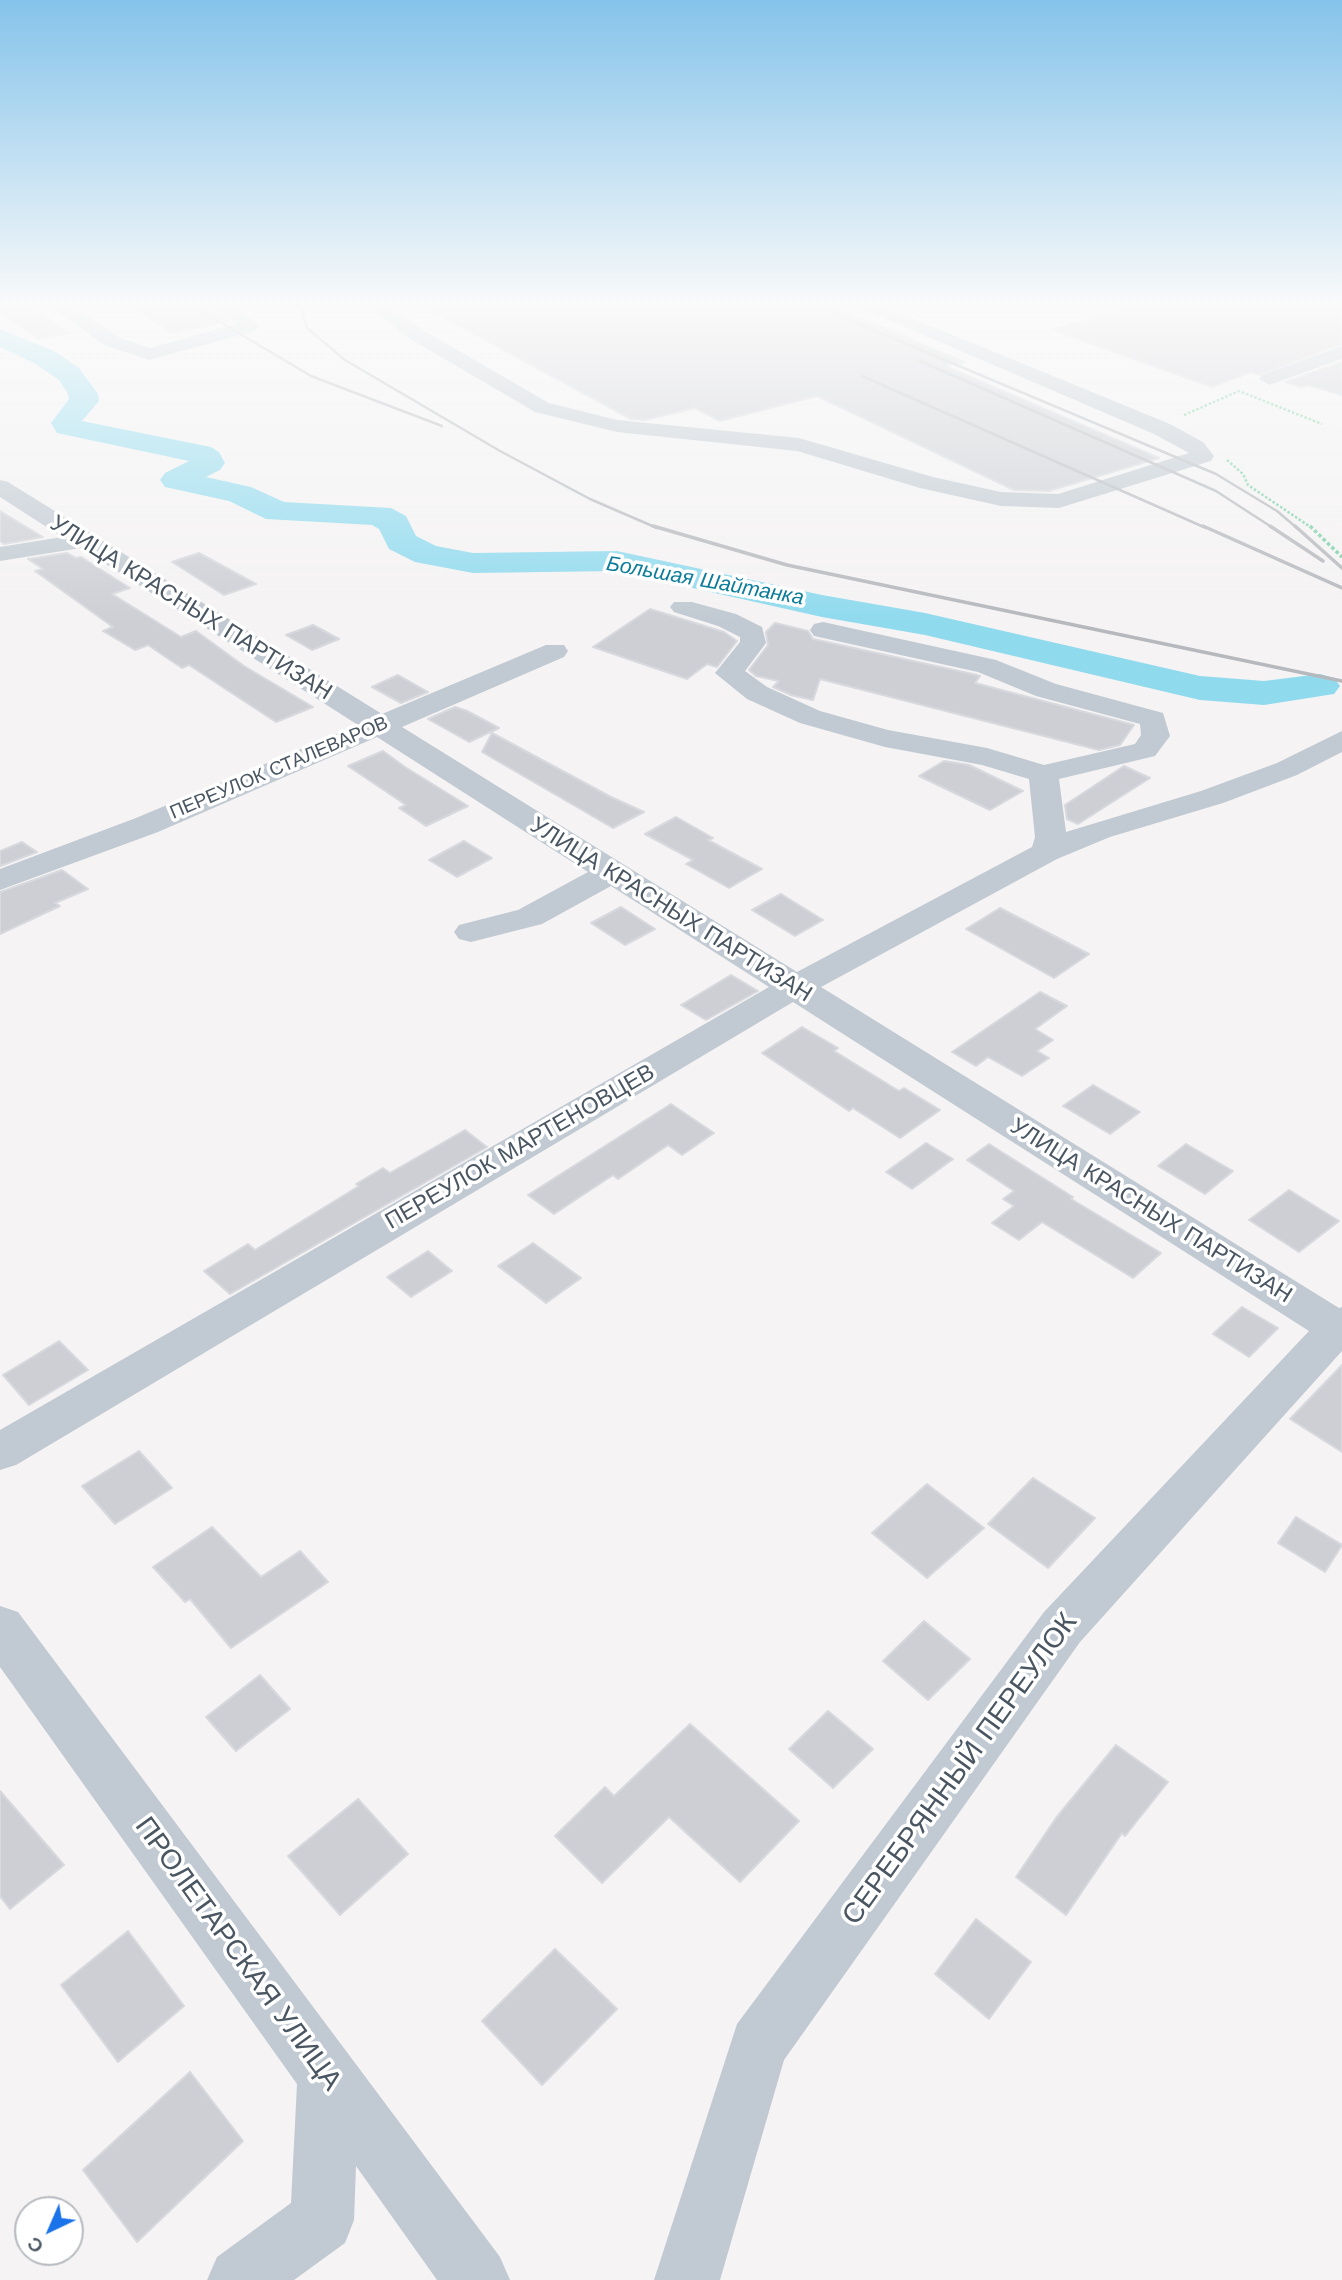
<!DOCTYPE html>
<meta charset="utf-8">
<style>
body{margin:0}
#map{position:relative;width:1342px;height:2280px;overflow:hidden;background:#f5f3f3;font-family:"Work Sans",sans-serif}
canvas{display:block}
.north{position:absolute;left:14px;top:2196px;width:70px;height:70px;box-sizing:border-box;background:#fff;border:2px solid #b7bbc0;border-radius:50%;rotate:224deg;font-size:19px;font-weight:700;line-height:28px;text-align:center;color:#4a5661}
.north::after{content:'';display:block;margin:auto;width:24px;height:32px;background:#1a73e8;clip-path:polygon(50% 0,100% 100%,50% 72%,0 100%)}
</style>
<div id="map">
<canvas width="1342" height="2280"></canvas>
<div class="north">С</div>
</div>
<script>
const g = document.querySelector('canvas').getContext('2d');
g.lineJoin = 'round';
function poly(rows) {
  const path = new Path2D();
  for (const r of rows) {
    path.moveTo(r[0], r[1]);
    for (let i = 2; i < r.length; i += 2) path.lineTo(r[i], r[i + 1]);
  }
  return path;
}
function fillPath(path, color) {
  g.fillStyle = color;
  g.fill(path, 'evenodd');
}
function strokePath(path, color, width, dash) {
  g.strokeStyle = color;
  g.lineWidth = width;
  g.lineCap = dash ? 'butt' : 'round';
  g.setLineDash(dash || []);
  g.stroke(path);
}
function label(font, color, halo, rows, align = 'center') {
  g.font = font + ' "Work Sans",sans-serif';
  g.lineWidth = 7;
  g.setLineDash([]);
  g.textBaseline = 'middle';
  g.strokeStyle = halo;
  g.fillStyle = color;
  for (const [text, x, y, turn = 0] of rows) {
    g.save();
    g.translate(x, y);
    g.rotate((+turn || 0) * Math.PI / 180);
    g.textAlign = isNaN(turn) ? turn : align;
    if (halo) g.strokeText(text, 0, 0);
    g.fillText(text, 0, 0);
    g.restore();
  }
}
fillPath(poly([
 [0,329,54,351,79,368,98,394,99,401,82,421,211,447,219,452,225,463,220,470,206,477,251,487,284,502,391,508,406,516,416,536,436,546,473,553,617,551,822,595,925,613,1200,676,1264,681,1320,674,1334,678,1340,686,1334,694,1264,705,1200,700,925,635,822,617,617,571,473,573,415,562,389,549,379,529,372,525,266,519,229,501,165,487,160,480,165,473,189,461,57,433,51,423,69,399,68,394,59,380,34,363,0,347,0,329]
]), '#90daee');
const building = poly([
 [127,303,204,303,228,321,172,333,127,303],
 [417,303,826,303,964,362,945,366,1159,458,1049,491,1014,490,817,396,720,421,695,408,645,420,631,419,417,303],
 [1127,303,1342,303,1342,344,1259,375,1251,372,1212,387,1053,330,1126,308,1127,303],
 [27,304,70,333,39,339,0,312,0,309,27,304],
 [1342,362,1342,395,1308,385,1301,387,1285,382,1342,362],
 [0,511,43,537,4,544,0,541,0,511],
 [67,553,76,558,81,557,130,588,112,594,181,637,196,631,244,666,313,707,276,722,189,665,182,668,148,645,135,650,103,631,113,627,35,571,43,569,28,559,67,553],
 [199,553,256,584,224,595,172,562,199,553],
 [650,609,724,632,737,641,717,667,707,664,687,679,593,647,650,609],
 [775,623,808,631,813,639,977,675,980,676,975,683,1134,725,1120,745,1099,750,820,679,813,700,791,695,773,687,779,681,756,676,749,670,768,645,766,632,775,623],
 [313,625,339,639,312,650,286,635,313,625],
 [398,675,428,692,401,703,372,687,398,675],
 [455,707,467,711,499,728,469,742,428,719,455,707],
 [492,733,611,797,644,812,613,828,482,752,492,733],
 [383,751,405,767,468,806,426,826,399,808,406,805,348,766,383,751],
 [944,761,969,765,1023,791,990,810,919,776,944,761],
 [1124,766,1150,778,1078,824,1067,819,1065,805,1124,766],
 [676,817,713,838,708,840,762,869,729,888,686,864,693,860,645,834,676,817],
 [464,841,492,858,457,877,429,860,464,841],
 [22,842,37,852,0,866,0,851,22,842],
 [62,870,88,889,55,903,60,906,0,934,0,892,62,870],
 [781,894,823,920,795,936,752,910,781,894],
 [621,907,655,929,625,945,591,923,621,907],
 [1000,908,1089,954,1054,978,966,929,1000,908],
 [731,975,758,991,706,1020,681,1005,731,975],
 [1040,992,1067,1006,1035,1029,1053,1040,1037,1051,1049,1058,1022,1076,988,1057,976,1066,952,1052,1040,992],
 [802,1027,838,1048,834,1051,899,1091,904,1088,940,1110,900,1138,853,1108,849,1111,762,1053,802,1027],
 [1093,1085,1140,1112,1110,1134,1063,1106,1093,1085],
 [671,1104,714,1133,682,1155,668,1145,618,1179,613,1175,554,1214,528,1195,671,1104],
 [465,1130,487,1147,230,1294,204,1271,248,1244,255,1250,359,1186,356,1184,383,1168,390,1173,465,1130],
 [926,1143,953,1159,912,1189,886,1172,926,1143],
 [989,1144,1073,1197,1071,1199,1161,1253,1133,1278,1042,1222,1019,1240,992,1223,1014,1206,1003,1199,1014,1191,967,1160,989,1144],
 [1186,1144,1233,1171,1205,1194,1158,1166,1186,1144],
 [1289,1190,1339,1221,1299,1252,1249,1220,1289,1190],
 [533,1243,581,1278,546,1303,498,1266,533,1243],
 [428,1251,452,1271,411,1297,387,1277,428,1251],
 [1242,1307,1278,1328,1249,1357,1213,1334,1242,1307],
 [59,1341,88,1370,29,1405,3,1375,59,1341],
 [1342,1365,1342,1452,1290,1419,1342,1365],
 [139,1451,172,1488,115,1524,82,1486,139,1451],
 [1033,1478,1095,1518,1048,1568,988,1524,1033,1478],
 [927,1484,984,1528,927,1578,872,1533,927,1484],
 [1296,1517,1342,1545,1325,1572,1278,1543,1296,1517],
 [212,1527,261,1577,300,1551,328,1582,231,1648,190,1599,185,1602,153,1567,212,1527],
 [924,1621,970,1659,928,1700,883,1661,924,1621],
 [260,1675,290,1709,236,1751,206,1717,260,1675],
 [828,1711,873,1749,833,1788,789,1749,828,1711],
 [690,1724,799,1821,740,1882,669,1817,602,1883,555,1836,605,1787,614,1796,690,1724],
 [1116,1745,1168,1782,1125,1836,1122,1833,1066,1915,1016,1877,1056,1818,1116,1745],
 [0,1791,64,1865,10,1909,0,1896,0,1791],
 [358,1799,408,1854,340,1915,288,1856,358,1799],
 [976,1919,1031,1962,989,2019,935,1974,976,1919],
 [128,1931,184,2006,118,2062,61,1985,128,1931],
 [555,1949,617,2009,542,2085,482,2021,555,1949],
 [190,2072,243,2141,137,2242,83,2170,190,2072]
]);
fillPath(building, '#cdcfd5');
strokePath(building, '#d7d9de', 2);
strokePath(poly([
 [1184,415,1239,391,1322,424],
 [1227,460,1243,474,1248,485,1312,528]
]), '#7ad0a6', 2.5, [2.5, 2]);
strokePath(poly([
 [1310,526,1342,557]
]), '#7ad0a6', 3.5, [3.5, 2.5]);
fillPath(poly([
 [46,303,68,303,118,337,150,348,236,324,208,303,230,303,259,325,255,331,149,360,104,345,46,303],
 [364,303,385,303,421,329,549,403,617,420,799,438,933,477,1001,492,1058,494,1189,453,1154,434,849,303,875,303,1170,424,1203,442,1214,456,1211,461,1059,508,1001,506,920,488,797,451,617,432,535,412,407,337,364,303],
 [1342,346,1342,359,1269,385,1259,379,1262,375,1342,346],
 [0,480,8,482,382,714,546,645,564,645,568,651,564,657,402,727,797,972,1032,847,1035,837,1029,779,982,765,885,747,800,723,747,699,715,673,740,642,740,637,718,626,674,612,670,607,674,602,692,602,736,614,762,627,766,643,745,671,767,687,820,711,888,730,987,748,1044,765,1135,744,1141,735,1140,724,1036,696,978,672,814,636,810,630,814,624,823,622,996,660,1056,684,1163,713,1170,736,1155,756,1059,779,1066,832,1201,791,1277,763,1342,731,1342,752,1297,775,1223,803,1110,837,1057,859,821,987,1339,1308,1342,1307,1342,1351,1080,1642,784,2060,720,2280,654,2280,737,2024,1044,1612,1309,1331,793,1002,16,1465,0,1470,0,1430,769,987,611,886,542,924,471,942,459,939,454,932,459,925,518,910,588,872,377,737,158,832,0,890,0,869,136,818,358,725,81,548,0,561,0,547,62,537,0,497,0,480],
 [0,1606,18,1612,500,2257,510,2280,437,2280,356,2166,354,2220,345,2243,294,2280,207,2280,217,2257,291,2203,297,2084,0,1667,0,1606]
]), '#c1cad2');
strokePath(poly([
 [188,303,311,376,442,426],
 [299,303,307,328,345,360,500,451,590,499,657,528],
 [809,303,1216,474,1277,511,1297,528],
 [920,361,1216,491,1273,528],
 [862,376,1206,528]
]), '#b5b8bd', 2.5);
strokePath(poly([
 [653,526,787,565,1342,681],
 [1203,526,1342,588],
 [1270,526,1323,561],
 [1295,526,1342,568]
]), '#b5b8bd', 3.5);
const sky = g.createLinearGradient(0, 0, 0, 622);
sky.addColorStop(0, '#85c3ea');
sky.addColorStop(0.49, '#fafafa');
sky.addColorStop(1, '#fafafa00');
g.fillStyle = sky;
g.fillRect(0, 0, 1342, 622);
label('19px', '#4a5661', '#fff', [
 ["ПЕРЕУЛОК СТАЛЕВАРОВ",279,768,-23]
]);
label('italic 21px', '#0c7c9b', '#fff', [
 ["Большая Шайтанка",705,581,10]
]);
label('23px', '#4a5661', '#fff', [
 ["УЛИЦА КРАСНЫХ ПАРТИЗАН",191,608,32],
 ["УЛИЦА КРАСНЫХ ПАРТИЗАН",671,910,32],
 ["ПЕРЕУЛОК МАРТЕНОВЦЕВ",520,1147,-30],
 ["УЛИЦА КРАСНЫХ ПАРТИЗАН",1151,1211,32]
]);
label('28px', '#4a5661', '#fff', [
 ["СЕРЕБРЯННЫЙ ПЕРЕУЛОК",960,1769,-54],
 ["ПРОЛЕТАРСКАЯ УЛИЦА",238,1954,54]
]);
</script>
